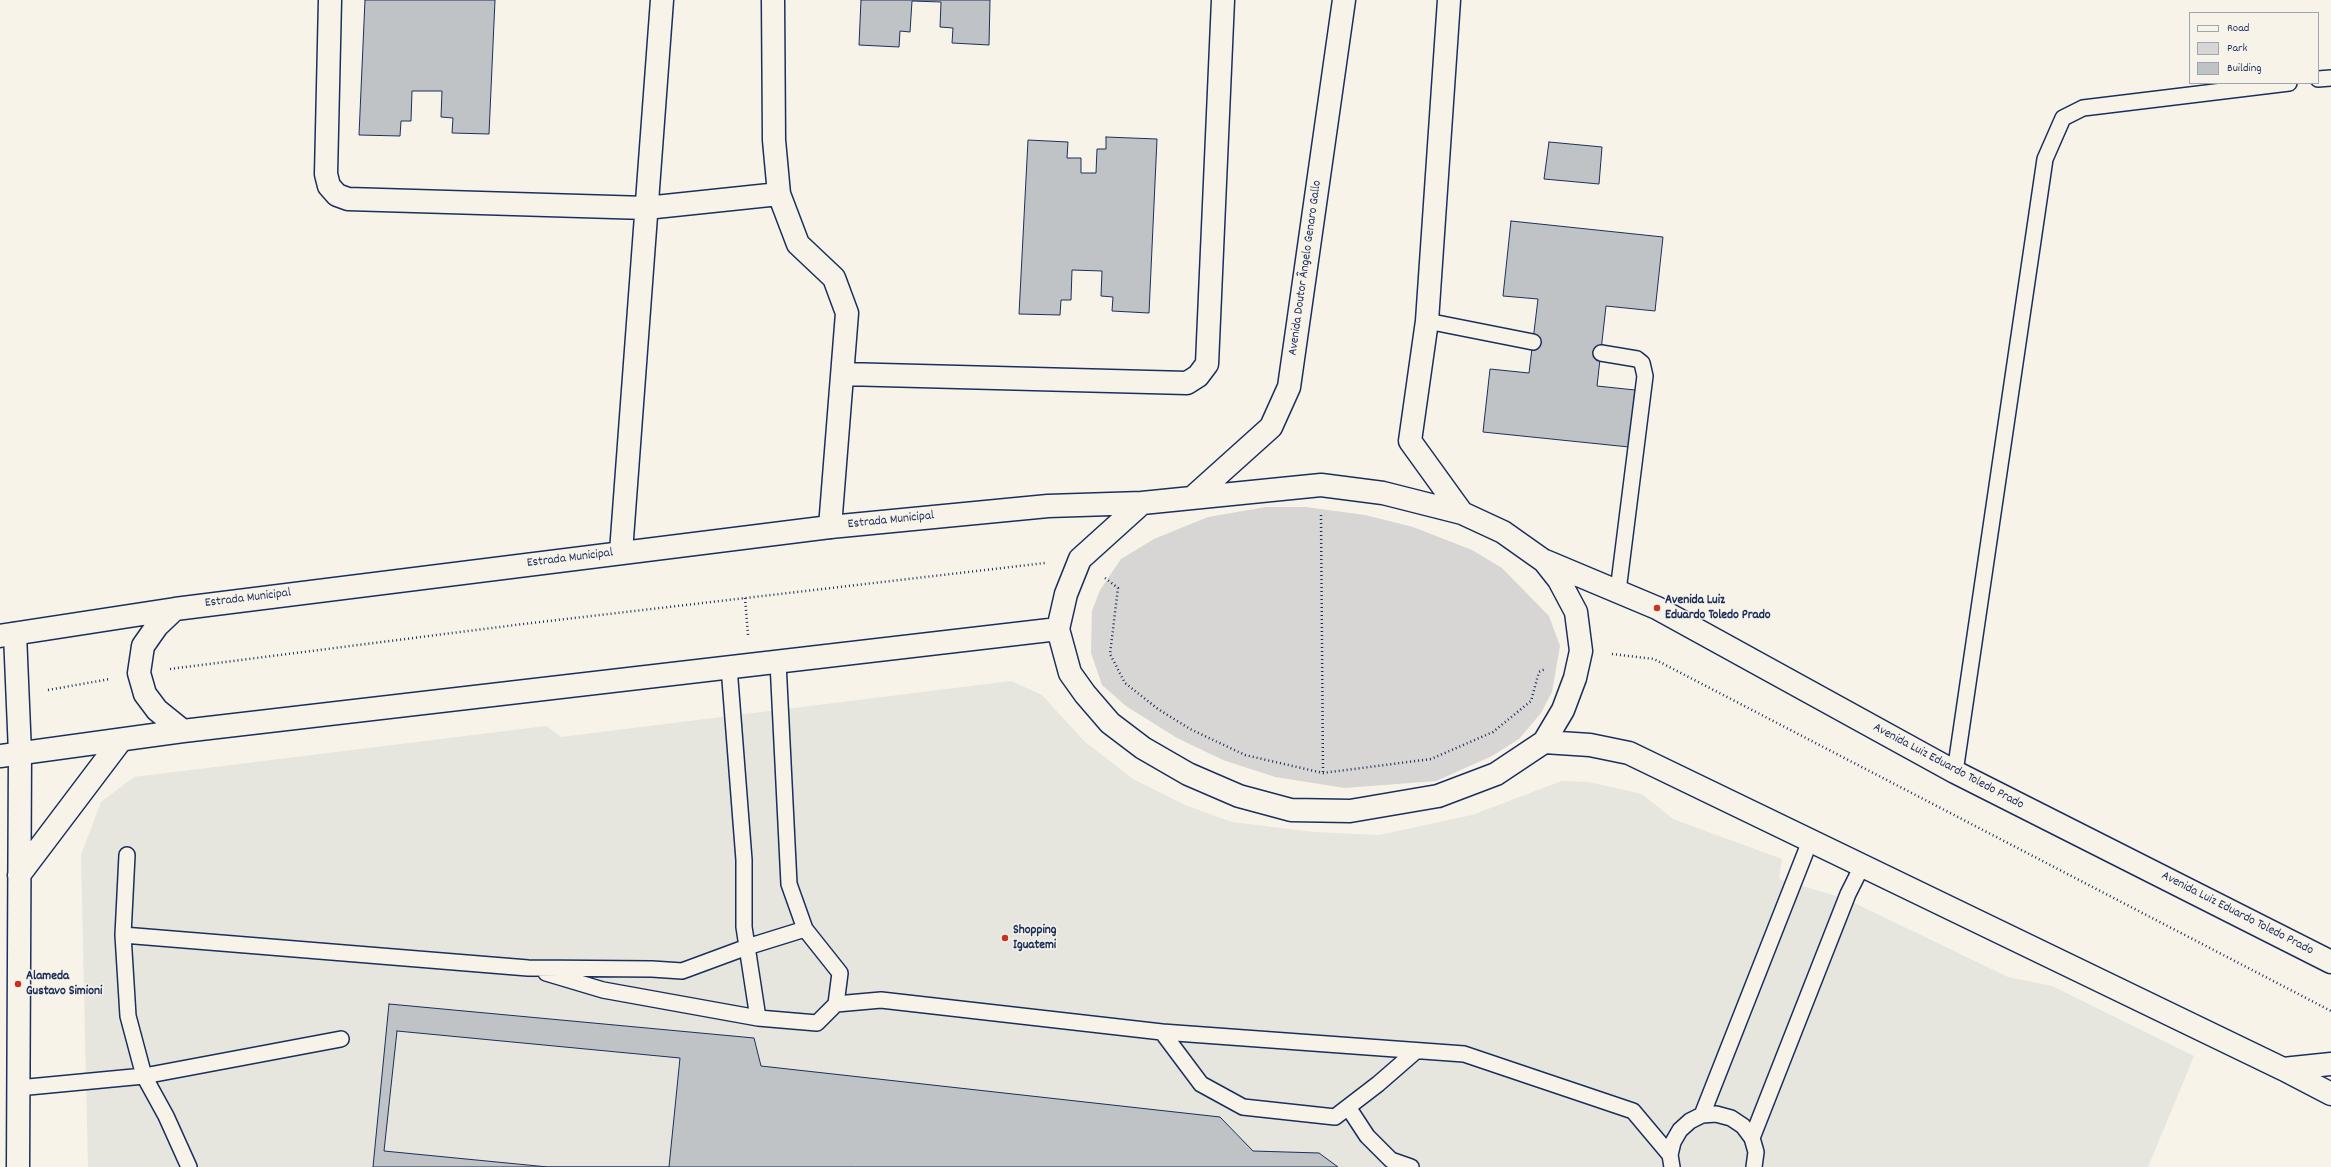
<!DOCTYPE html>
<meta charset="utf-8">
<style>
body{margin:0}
#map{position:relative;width:2331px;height:1167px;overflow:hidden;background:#f7f3e8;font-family:Dekko,sans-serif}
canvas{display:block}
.legend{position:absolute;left:2189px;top:12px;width:130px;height:72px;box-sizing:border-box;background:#f7f3e8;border:1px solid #9fa5b1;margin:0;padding:5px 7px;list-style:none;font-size:12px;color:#1b2f5e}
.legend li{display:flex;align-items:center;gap:8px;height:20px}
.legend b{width:20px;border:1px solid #9fa5b1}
</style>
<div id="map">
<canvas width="2331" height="1167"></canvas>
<ul class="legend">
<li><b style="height:5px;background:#f7f3e8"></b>Road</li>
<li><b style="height:11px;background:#d7d6d4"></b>Park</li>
<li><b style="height:11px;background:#c0c3c5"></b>Building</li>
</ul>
</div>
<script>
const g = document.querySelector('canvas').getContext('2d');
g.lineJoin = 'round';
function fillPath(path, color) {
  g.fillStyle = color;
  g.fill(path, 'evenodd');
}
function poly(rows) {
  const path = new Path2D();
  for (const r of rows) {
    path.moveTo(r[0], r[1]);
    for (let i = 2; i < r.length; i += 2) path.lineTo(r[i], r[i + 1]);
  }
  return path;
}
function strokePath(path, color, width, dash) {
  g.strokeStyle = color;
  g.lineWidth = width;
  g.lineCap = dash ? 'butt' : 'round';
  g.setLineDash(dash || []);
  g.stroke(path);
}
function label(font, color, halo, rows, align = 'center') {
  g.font = font + ' Dekko,sans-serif';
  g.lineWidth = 3;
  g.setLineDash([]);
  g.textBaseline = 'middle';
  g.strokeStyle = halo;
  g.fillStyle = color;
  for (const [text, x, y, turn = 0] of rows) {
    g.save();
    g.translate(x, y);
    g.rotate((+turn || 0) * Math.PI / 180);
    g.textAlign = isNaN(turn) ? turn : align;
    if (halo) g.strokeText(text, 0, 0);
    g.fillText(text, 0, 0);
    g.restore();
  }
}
fillPath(poly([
 [1011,681,1042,695,1084,741,1133,779,1185,805,1232,822,1314,832,1379,835,1472,815,1562,781,1588,782,1642,794,1673,819,1782,859,1779,879,1846,899,2008,977,2052,986,2194,1056,2148,1167,88,1167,81,855,101,802,134,777,546,726,561,737]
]), '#e6e5de');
fillPath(poly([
 [1266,507,1306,507,1365,515,1413,527,1472,550,1502,568,1549,616,1560,646,1552,692,1541,713,1519,739,1492,756,1436,781,1345,788,1275,777,1223,760,1177,738,1126,706,1102,685,1091,653,1092,611,1100,590,1121,559,1154,539,1208,517]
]), '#d7d6d4');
const building = poly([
 [365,0,495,0,489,134,452,133,453,118,441,117,442,91,412,91,411,121,401,121,400,136,359,135,365,0],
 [861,0,990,0,989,45,952,43,953,28,940,27,941,2,912,1,910,32,900,31,899,47,859,45,861,0],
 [1106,137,1157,139,1149,313,1112,311,1113,297,1101,296,1102,271,1072,270,1071,300,1061,300,1060,315,1019,314,1028,140,1068,142,1067,158,1081,158,1081,173,1096,173,1097,149,1106,149,1106,137],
 [1549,142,1602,147,1599,184,1544,179,1549,142],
 [1511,221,1663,237,1655,311,1606,306,1597,386,1635,390,1629,447,1483,432,1490,369,1529,373,1538,299,1503,296,1511,221],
 [389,1004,754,1038,761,1066,1220,1117,1253,1151,1319,1153,1338,1167,373,1167,389,1004],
 [397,1031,680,1058,669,1167,548,1167,384,1151,397,1031]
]);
fillPath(building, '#c0c3c5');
strokePath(building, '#1b2f5e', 1);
const lane = poly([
 [2318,79,2331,78],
 [1427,321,1533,342],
 [1601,353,1637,359,1642,363,1645,376,1618,591],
 [729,667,744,860,744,927,758,1018],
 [1955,772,2045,159,2063,118,2083,108,2289,83],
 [127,855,123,935,528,968,652,969,682,971,747,947,805,929],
 [123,935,128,1016,144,1076,166,1116,189,1167],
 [546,973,603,990,758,1018,817,1023,836,1004,840,973,805,929,789,884,778,662],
 [836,1004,881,1000,1162,1032,1464,1054,1633,1111,1670,1155],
 [1162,1032,1201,1084,1243,1107,1335,1117,1378,1084,1416,1051],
 [18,1088,144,1076,341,1039],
 [1348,1107,1367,1136,1391,1160,1411,1167],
 [1702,1115,1810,841],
 [1752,1138,1848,894,1862,866],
 [1672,1167,1670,1155,1673,1142,1680,1130,1690,1121,1702,1115,1716,1114,1731,1118,1743,1126,1752,1138,1756,1152,1754,1167]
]);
const street = poly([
 [330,0,326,174,329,186,337,195,348,199,646,208,779,194],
 [773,0,774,140,779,194,798,244,834,278,847,313,830,527],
 [843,374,1187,383,1198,376,1207,364,1223,0],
 [621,552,662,0],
 [15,634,20,753,18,1167],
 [19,875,121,740]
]);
const secondary = poly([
 [1449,0,1427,321,1410,441,1462,513],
 [1321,485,1383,493,1462,513,1503,532,1544,561,1559,580,1576,612,1581,651,1575,678,1563,710,1544,742,1496,774,1438,796,1350,811,1291,810,1239,796,1188,774,1143,748,1110,723,1085,694,1070,673,1058,629,1066,594,1080,559,1142,503,1321,485],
 [1192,498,1271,427,1289,387,1344,0],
 [1545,561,1657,608,1955,772,2331,962],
 [175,609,157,626,143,646,139,673,145,694,157,710,183,731],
 [0,636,175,609,830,527,1048,506,1142,503],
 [1544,742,1590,745,1629,753,2283,1069,2331,1094],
 [0,756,183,731,1058,629],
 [2283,1069,2331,1064]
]);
strokePath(lane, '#1b2f5e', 18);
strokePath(street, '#1b2f5e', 25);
strokePath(secondary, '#1b2f5e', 25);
strokePath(poly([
 [1321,515,1323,773],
 [1105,578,1118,588,1110,654,1125,683,1158,709,1190,729,1245,755,1323,773,1431,759,1493,732,1531,701,1539,672,1545,669],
 [745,598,748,635],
 [1612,654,1654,659,2331,1011],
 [170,669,523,624,1045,563],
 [48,690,110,679]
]), '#1b2f5e', 2.5, [1, 3]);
strokePath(lane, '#f7f3e8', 15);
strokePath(street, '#f7f3e8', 22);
strokePath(secondary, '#f7f3e8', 22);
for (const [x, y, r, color] of [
 [1657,608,4,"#c8321e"],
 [1005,938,4,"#c8321e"],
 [18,984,4,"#c8321e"]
]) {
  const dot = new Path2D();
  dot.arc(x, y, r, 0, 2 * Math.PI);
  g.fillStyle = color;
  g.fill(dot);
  strokePath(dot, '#f7f3e8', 1.5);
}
label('13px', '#1b2f5e', '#f7f3e8', [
 ["Avenida Doutor Ângelo Genaro Gallo",1306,268,-82],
 ["Estrada Municipal",891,521,-6],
 ["Estrada Municipal",570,559,-7],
 ["Estrada Municipal",248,599,-7],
 ["Avenida Luiz Eduardo Toledo Prado",1948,767,28],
 ["Avenida Luiz Eduardo Toledo Prado",2237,914,27]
]);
label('bold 13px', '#1b2f5e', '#f7f3e8', [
 ["Avenida Luiz",1665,601],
 ["Eduardo Toledo Prado",1665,616],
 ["Shopping",1013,931],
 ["Iguatemi",1013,946],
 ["Alameda",26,977],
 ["Gustavo Simioni",26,992]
], 'left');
</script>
